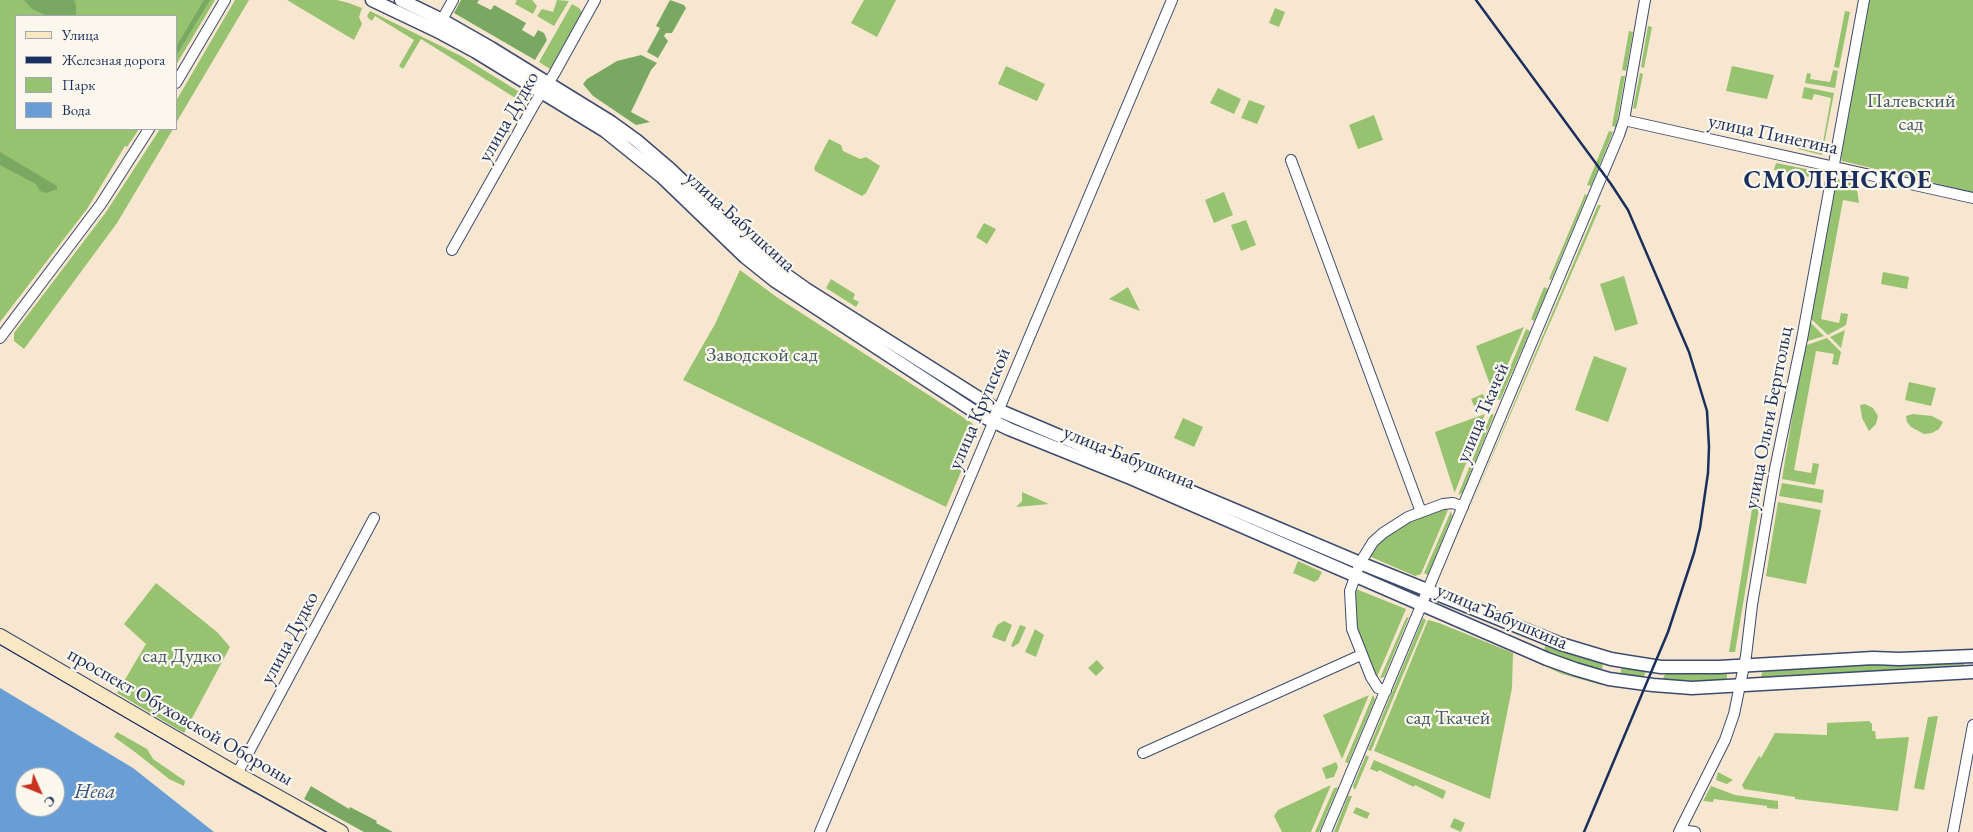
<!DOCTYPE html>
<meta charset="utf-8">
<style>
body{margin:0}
#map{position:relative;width:1973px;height:832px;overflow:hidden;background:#f7e7d0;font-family:"EB Garamond",serif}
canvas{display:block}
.legend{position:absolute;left:15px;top:15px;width:162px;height:115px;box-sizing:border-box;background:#fbf7ec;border:1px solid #a1a7b3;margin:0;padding:6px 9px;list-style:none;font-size:15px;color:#1b2f5e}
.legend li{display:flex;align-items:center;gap:10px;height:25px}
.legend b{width:25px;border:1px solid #a1a7b3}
.north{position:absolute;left:15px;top:767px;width:50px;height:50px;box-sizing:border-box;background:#fbf7ec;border:1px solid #a1a7b3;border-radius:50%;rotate:134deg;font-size:14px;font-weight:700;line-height:20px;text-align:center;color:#1b2f5e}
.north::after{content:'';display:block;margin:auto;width:18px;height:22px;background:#c8321e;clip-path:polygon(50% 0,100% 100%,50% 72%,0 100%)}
</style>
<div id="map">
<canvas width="1973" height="832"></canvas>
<ul class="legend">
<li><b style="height:6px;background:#fae7c3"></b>Улица</li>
<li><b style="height:6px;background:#1b2f5e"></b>Железная дорога</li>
<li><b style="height:14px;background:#97c26f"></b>Парк</li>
<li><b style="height:14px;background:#689dd5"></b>Вода</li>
</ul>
<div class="north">С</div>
</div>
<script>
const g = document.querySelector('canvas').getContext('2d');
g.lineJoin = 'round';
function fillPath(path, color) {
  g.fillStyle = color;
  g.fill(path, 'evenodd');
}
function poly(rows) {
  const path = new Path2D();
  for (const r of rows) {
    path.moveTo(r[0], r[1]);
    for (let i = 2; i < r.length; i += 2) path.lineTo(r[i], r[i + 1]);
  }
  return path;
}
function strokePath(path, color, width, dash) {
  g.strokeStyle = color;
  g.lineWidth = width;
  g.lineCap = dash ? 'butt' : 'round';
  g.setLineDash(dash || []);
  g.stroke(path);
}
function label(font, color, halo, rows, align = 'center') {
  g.font = font + ' "EB Garamond",serif';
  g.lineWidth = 4.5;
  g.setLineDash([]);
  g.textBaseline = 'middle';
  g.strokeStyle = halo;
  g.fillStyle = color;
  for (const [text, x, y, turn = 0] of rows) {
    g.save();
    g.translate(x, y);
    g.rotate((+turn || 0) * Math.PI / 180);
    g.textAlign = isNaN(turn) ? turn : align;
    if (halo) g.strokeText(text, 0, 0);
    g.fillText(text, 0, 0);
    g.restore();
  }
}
fillPath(poly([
 [0,0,215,0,176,65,176,16,16,16,16,129,135,129,126,145,135,129,139,129,127,147,125,146,87,209,0,322],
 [235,0,249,0,176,123,176,101],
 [287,0,337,0,349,3,362,8,359,17,362,24,354,40],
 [517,0,532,0,537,6,533,14,515,4],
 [557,0,569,1,554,26,537,16,542,9,553,12],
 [864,0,896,0,877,37,851,23],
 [1869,0,1973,0,1973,192,1842,161,1841,157,1849,103],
 [572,4,579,8,582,12,550,69,539,62],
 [1275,8,1285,12,1279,27,1269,23],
 [370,11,461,56,526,96,527,99,525,104,421,39,403,69,399,66,414,40,375,16,372,21,369,19,367,16],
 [1845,11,1850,12,1839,68,1834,67],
 [1648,26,1652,27,1644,68,1641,67],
 [1629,31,1633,32,1626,71,1622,70],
 [1006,66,1045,84,1037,101,998,84],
 [1732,66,1774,75,1767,99,1726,91],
 [1833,70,1838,71,1835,88,1805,83,1807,73,1811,74,1810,79,1830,82],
 [1640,73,1643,74,1636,109,1633,108],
 [1621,76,1625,76,1616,127,1612,126],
 [1804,87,1834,93,1822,155,1798,149,1799,144,1822,148,1831,98,1814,94,1812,100,1802,98],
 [1218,88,1241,99,1234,114,1210,103],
 [1249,100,1265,106,1257,124,1241,118],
 [1374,115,1383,140,1358,149,1349,125],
 [160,129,173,129,117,223,24,349,14,341,14,333,106,212],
 [1609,131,1613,132,1591,186,1587,185],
 [829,139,841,145,843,151,860,159,866,157,880,166,866,193,862,196,815,171,814,168],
 [1776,163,1816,171,1819,179,1774,170],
 [1837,179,1856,183,1859,203,1843,200,1821,319,1839,323,1841,313,1848,314,1846,325,1828,335,1810,318,1835,180],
 [1224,192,1233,215,1214,223,1205,200],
 [1585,194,1587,195,1551,280,1549,279],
 [1598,205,1601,205,1467,515],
 [1246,220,1256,245,1241,251,1231,225],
 [984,223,996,229,987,244,976,237],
 [740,270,778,298,972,423,976,431,975,439,946,507,683,380,715,324],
 [1883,272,1909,277,1907,289,1881,284],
 [1624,276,1638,324,1615,331,1600,284],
 [831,279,855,294,853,299,859,302,856,307,826,288],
 [1128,287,1140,311,1109,299],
 [1544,287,1548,289,1534,321,1531,319],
 [1809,321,1824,336,1805,342],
 [1524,327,1494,396,1476,346],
 [1526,329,1530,331,1500,400,1497,399],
 [1845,330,1841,348,1830,337],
 [1827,338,1841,352,1838,365,1832,364,1834,354,1816,351,1794,470,1811,473,1813,463,1819,464,1815,485,1782,479,1804,346],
 [1594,356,1627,368,1608,422,1575,410],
 [1909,382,1936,388,1931,406,1905,400],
 [1483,394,1486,401,1474,406,1471,399],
 [1865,404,1873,408,1878,416,1876,424,1869,431,1862,418,1860,405],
 [1485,414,1455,492,1454,491,1435,432],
 [1491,414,1494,415,1462,493,1458,495],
 [1913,414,1932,416,1943,422,1939,429,1932,433,1924,434,1911,427,1907,422,1906,416],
 [1183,418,1203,427,1194,447,1174,438],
 [1757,478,1764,479,1735,652,1729,652],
 [1782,483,1824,490,1822,503,1779,496],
 [1022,492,1049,504,1016,507,1022,501],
 [1778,502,1821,510,1806,584,1766,576],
 [1443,508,1448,510,1421,574,1415,576,1369,556,1386,536,1409,521],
 [1451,511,1452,516,1428,575,1424,573],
 [1298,561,1322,572,1318,580,1314,582,1293,573],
 [156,583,217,632,230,647,184,733,117,693,146,644,124,624],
 [1356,589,1406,609,1377,677,1357,633,1355,593],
 [1409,617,1384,677,1380,678,1406,618],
 [1423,618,1426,620,1371,751,1368,750],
 [1428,620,1439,623,1513,653,1512,688,1490,799,1374,751],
 [1004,621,1012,625,1005,642,992,637,997,625],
 [1020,625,1026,627,1019,643,1013,647,1011,646],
 [1035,629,1044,635,1036,657,1025,652],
 [1547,645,1582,658,1603,662,1602,670,1599,671,1544,652,1545,646],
 [1856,652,1856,655,1765,660,1765,657],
 [1527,655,1603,682,1602,685,1562,674,1527,658],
 [1097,660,1104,668,1096,676,1088,668],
 [1964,663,1964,665,1898,669,1862,675,1763,680,1761,677,1763,669,1863,664,1898,666],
 [1622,667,1646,670,1646,672,1643,678,1620,674],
 [1666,672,1727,672,1727,679,1723,683,1662,681],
 [1369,695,1342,759,1323,715],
 [1373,695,1375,699,1348,763,1345,762],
 [1938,716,1924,790,1914,788,1928,717],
 [1869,721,1872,724,1872,731,1875,731,1876,739,1909,737,1898,811,1795,799,1795,797,1744,789,1742,785,1759,756,1761,758,1775,733,1827,735,1827,723],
 [117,732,147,749,153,759,185,781,184,786,169,779,135,752,114,737],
 [1366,755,1369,757,1355,790,1353,786],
 [1374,760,1446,791,1443,799,1415,785,1414,787,1379,770,1378,772,1370,769],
 [1336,762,1338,767,1334,777,1326,779,1322,768],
 [1718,772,1733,780,1727,784,1716,780],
 [1331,785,1311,832,1282,832,1274,816,1278,810],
 [1711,786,1735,795,1778,801,1778,809,1767,808,1767,806,1714,799,1713,802,1703,801],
 [1338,787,1319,832,1315,832,1334,788],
 [1348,796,1352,796,1338,832,1334,832],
 [1356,807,1370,813,1367,819,1353,813],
 [1454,818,1465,823,1461,832,1450,827]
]), '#97c26f');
fillPath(poly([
 [24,0,74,0,76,5,76,16,47,16,32,9],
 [204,0,210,0,176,56,176,47],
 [461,0,479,0,477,3,491,10,494,5,526,23,522,30,534,37,538,30,544,33,547,40,535,60,454,13],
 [670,0,684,5,686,8,672,33,666,33,664,36,668,41,658,58,647,52,660,28,656,26],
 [641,55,657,63,651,70,631,112,650,122,636,125,593,96,583,84,587,79,617,61],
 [0,152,57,186,57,189,46,193,40,191,36,184,0,165],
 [311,786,349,809,350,807,377,821,376,823,393,832,364,832,304,799]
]), '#79a862');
fillPath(poly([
 [0,688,133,768,214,832,0,832],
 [25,777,55,777,55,807,25,807]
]), '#689dd5');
const minor = poly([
 [439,25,453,0],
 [176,83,225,0],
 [1624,120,1973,198],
 [1291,160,1421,512],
 [452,250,535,103,554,74,595,0],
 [0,338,101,204,149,129],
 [1386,691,1378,688,1371,677,1352,629,1350,591,1360,563,1373,542,1383,533,1408,517,1443,504,1453,503,1463,507],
 [1143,753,1361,655],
 [237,774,374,518],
 [1680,830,1695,832],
 [820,832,1172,0],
 [1326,832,1619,135,1624,120,1645,0],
 [1679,832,1725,740,1734,714,1746,656,1752,605,1775,469,1802,339,1864,0],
 [1953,832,1973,725]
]);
const tertiary = poly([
 [372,0,437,31,476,52,605,131,662,177,745,257,775,281,978,414,1009,429,1133,479,1547,659,1575,669,1609,679,1653,685,1692,688,1973,672],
 [401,0,442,20,491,48,611,122,636,140,670,169,753,249,782,272,806,289,998,410,1360,563,1561,644,1611,659,1629,662,1661,667,1719,667,1873,658,1899,659,1973,656]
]);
const secondary = poly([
 [0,636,237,774,341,832]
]);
strokePath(minor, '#3c4b6f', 12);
strokePath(tertiary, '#3c4b6f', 15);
strokePath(secondary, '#3c4b6f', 16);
strokePath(minor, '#fff', 10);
strokePath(tertiary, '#fff', 12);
strokePath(secondary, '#fae7c3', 14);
strokePath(poly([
 [0,645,214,769,327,832]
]), '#1b2f5e', 1);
strokePath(poly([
 [1476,0,1611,184,1628,210,1689,352,1707,411,1709,447,1708,473,1700,528,1694,553,1668,632,1584,832]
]), '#1b2f5e', 2.5);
label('20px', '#405b63', '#fbf7ec', [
 ["Палевский",1911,102],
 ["сад",1911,125],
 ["Заводской сад",762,356],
 ["сад Дудко",182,657],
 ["сад Ткачей",1448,719]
]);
label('20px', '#1b2f5e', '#fbf7ec', [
 ["улица Дудко",509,117,-60],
 ["улица Пинегина",1773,135,12],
 ["улица Бабушкина",740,222,42],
 ["улица Крупской",980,409,-67],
 ["улица Ткачей",1483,413,-67],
 ["улица Ольги Берггольц",1769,418,-79],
 ["улица Бабушкина",1129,458,22],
 ["улица Бабушкина",1502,617,23],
 ["улица Дудко",290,638,-62],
 ["проспект Обуховской Обороны",180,717,30]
]);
label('italic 21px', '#365688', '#fbf7ec', [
 ["Нева",95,792]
]);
g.letterSpacing = '1px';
label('bold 25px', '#1b2f5e', '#fbf7ec', [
 ["СМОЛЕНСКОЕ",1838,181]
]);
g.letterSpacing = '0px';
</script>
